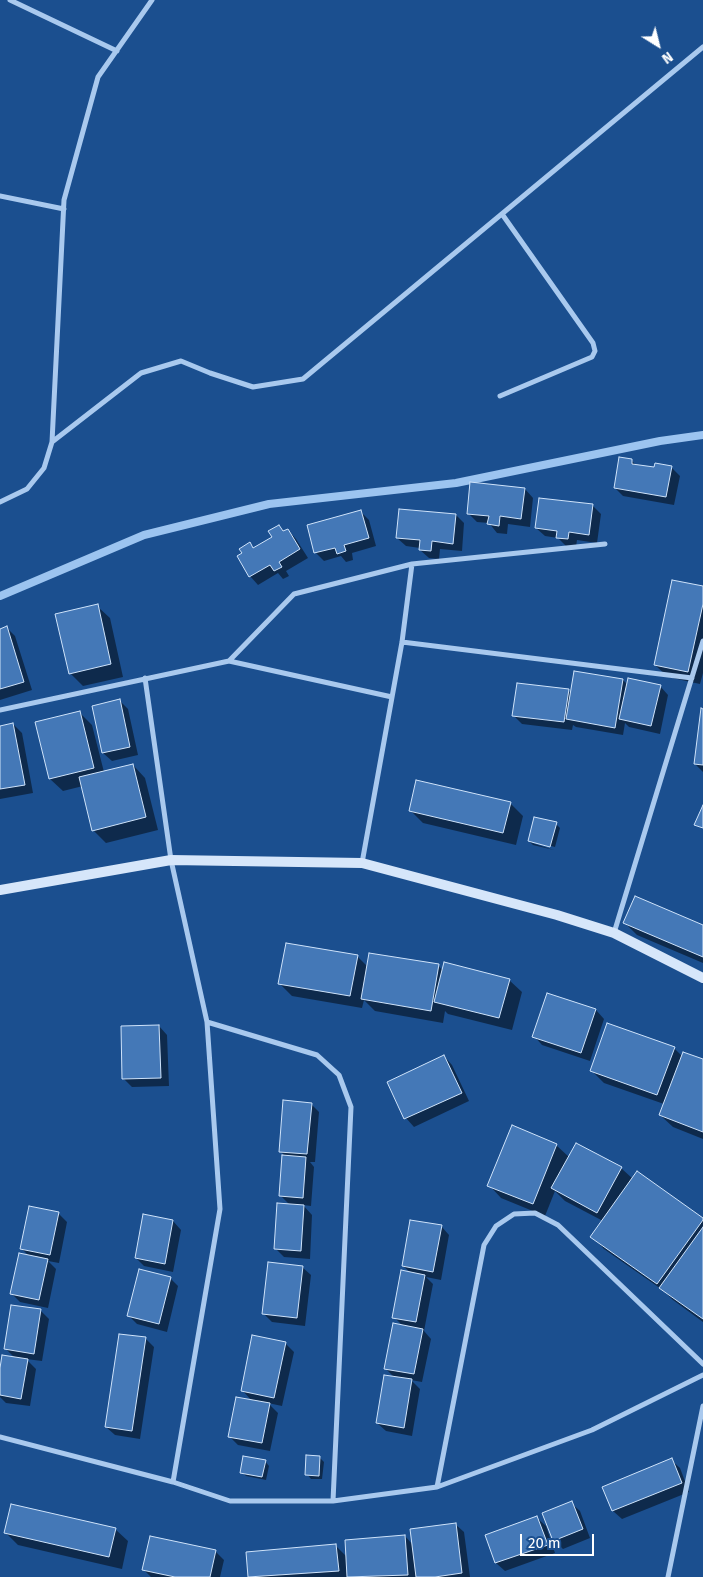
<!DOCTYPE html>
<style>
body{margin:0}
#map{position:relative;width:703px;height:1577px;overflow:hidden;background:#1b4f8f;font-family:"Fira Sans",sans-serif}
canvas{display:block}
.north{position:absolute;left:633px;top:20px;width:50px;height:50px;-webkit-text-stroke:4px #1b4f8f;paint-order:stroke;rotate:144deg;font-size:14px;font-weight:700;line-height:20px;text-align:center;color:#fff}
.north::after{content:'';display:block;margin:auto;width:18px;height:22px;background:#fff;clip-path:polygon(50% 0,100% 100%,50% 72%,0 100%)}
.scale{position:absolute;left:520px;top:1534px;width:74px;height:22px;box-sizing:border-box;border:2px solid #fff;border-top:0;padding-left:6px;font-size:15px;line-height:18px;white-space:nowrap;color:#fff;-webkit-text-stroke:4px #1b4f8f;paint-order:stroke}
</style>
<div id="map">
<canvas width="703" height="1577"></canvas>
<div class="north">N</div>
<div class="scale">20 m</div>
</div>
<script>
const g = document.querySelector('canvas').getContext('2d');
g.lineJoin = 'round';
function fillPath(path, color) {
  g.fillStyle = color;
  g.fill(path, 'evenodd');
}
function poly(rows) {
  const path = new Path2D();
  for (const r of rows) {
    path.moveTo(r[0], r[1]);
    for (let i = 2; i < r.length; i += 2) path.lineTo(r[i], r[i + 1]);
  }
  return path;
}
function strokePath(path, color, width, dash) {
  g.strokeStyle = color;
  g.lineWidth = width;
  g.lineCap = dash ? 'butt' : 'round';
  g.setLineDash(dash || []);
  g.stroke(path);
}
fillPath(poly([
 [632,461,637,466,655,468,671,467,680,476,674,505,623,496,615,488],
 [525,489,533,498,530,527,508,524,507,534,497,533,489,523,477,522,468,513],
 [592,505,601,514,597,543,577,540,576,547,566,546,558,538,545,536,536,528],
 [360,511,369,520,376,546,352,553,353,560,346,562,341,556,324,561,316,553,308,526],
 [456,515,464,523,462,551,440,549,439,559,429,558,420,550,420,548,406,546,397,538],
 [279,526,285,532,288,530,296,539,308,558,286,571,289,576,283,579,278,573,258,585,250,576,243,554,250,544,254,549,274,537],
 [703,588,703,673,700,684,668,677,655,665],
 [97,606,110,618,123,677,83,686,70,673],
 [7,628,15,636,32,690,0,700,0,630],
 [575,672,623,680,628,685,660,686,668,695,660,734,629,727,625,723,623,735,576,727,573,725,572,730,522,724,514,716,568,690,571,694],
 [120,701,128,709,138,755,112,761,103,753],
 [703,710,703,772,695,764],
 [80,713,92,725,104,772,133,765,145,778,158,830,106,843,93,830,83,786,63,791,50,779],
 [13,724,22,733,33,793,0,799,0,727],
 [510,803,523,816,516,845,423,823,410,810],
 [556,824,560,828,555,847,532,841,532,843,554,850,533,845,529,841],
 [625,923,703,926,703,963,637,935],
 [357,956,368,967,438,965,443,971,509,980,522,992,512,1030,448,1014,445,1011,443,1023,375,1011,364,1000,362,1008,292,996,280,984],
 [548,994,596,1010,604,1019,590,1061,542,1045,534,1036],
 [159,1026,167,1035,169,1086,132,1087,123,1078],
 [674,1048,683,1057,703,1061,703,1139,673,1127,660,1115,664,1104,604,1083,592,1071],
 [444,1056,452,1065,469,1101,414,1127,406,1118,389,1082],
 [311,1104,319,1112,315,1162,310,1162,314,1167,311,1206,303,1205,312,1215,310,1259,284,1257,276,1249,290,1205,280,1195,284,1155,280,1151],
 [556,1145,569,1157,621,1168,633,1179,703,1219,703,1322,673,1300,664,1291,604,1249,592,1236,603,1221,565,1201,555,1191,545,1216,501,1198,489,1185],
 [58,1213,67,1222,59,1263,48,1261,56,1269,48,1308,20,1302,12,1294,29,1256,21,1248],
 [173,1221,181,1230,173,1272,144,1266,136,1258],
 [441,1226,449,1235,441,1280,426,1277,433,1284,424,1331,431,1339,422,1382,411,1380,420,1389,412,1436,386,1431,377,1423,395,1378,385,1368,403,1326,394,1317,411,1273,403,1266],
 [302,1267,311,1275,305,1326,272,1322,263,1313],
 [170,1278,178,1286,167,1332,137,1324,129,1316],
 [40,1310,49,1319,42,1361,26,1359,36,1369,30,1406,6,1403,0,1397,0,1376,15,1358,5,1348],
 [145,1338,154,1347,140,1439,115,1435,106,1427],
 [285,1343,294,1352,282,1406,268,1403,278,1413,270,1451,238,1445,229,1436,252,1401,242,1390],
 [320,1458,324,1462,322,1479,311,1479,307,1474],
 [671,1460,680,1468,689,1492,622,1519,613,1511,604,1487],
 [265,1461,269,1466,266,1480,246,1476,242,1472],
 [571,1503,580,1511,590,1538,563,1549,554,1540],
 [537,1518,546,1526,555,1553,505,1571,496,1563,487,1535],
 [455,1524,464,1532,470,1577,249,1577,248,1553,336,1546,347,1557,405,1536,413,1545],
 [115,1529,128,1541,122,1569,18,1545,6,1533],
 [215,1551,224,1560,220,1577,151,1577,144,1570]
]), '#0007');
strokePath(poly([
 [0,596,144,535,269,504,456,483,660,441,703,435]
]), '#9cc4f0', 8);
const building = poly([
 [619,457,632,459,632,464,654,467,655,463,672,466,666,497,614,488,619,457],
 [470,482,525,488,521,519,500,516,499,526,487,524,489,516,467,514,470,482],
 [539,498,593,504,589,535,569,532,568,539,556,538,557,531,535,528,539,498],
 [399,509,456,514,453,544,432,541,431,551,419,550,420,540,396,538,399,509],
 [361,510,369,538,344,545,346,551,337,554,335,548,314,553,307,525,361,510],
 [279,525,283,531,288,529,300,549,279,562,282,567,274,571,270,565,249,577,237,556,242,553,239,549,250,542,253,548,272,537,268,531,279,525],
 [672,580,703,586,703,604,688,672,654,665,672,580],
 [98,604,111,664,69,674,55,614,98,604],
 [7,626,24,682,0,689,0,629,7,626],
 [574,671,623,679,615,728,566,719,574,671],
 [628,678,661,685,651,726,619,719,628,678],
 [517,683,569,689,564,722,512,716,517,683],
 [120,699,130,747,102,753,92,706,120,699],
 [701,708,703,709,703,765,694,764,701,708],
 [80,711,94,768,49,779,35,722,80,711],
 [13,723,25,785,0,789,0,726,13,723],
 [133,764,146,817,92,831,79,777,133,764],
 [416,780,511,802,503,833,409,811,416,780],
 [703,805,703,828,694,825,703,805],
 [534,817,557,822,550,847,528,841,534,817],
 [635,896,703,925,703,957,623,923,635,896],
 [286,943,358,955,350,996,278,984,286,943],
 [369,953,439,964,431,1011,361,999,369,953],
 [444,962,510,979,499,1018,434,1002,444,962],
 [547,993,596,1009,581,1053,532,1037,547,993],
 [607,1023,675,1047,657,1095,590,1071,607,1023],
 [159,1025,161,1078,122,1079,121,1026,159,1025],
 [683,1052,703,1059,703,1132,659,1115,683,1052],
 [444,1055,462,1093,404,1119,387,1082,444,1055],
 [283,1100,312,1103,307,1154,279,1152,283,1100],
 [512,1125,557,1144,533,1204,487,1186,512,1125],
 [576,1143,622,1167,597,1213,551,1188,576,1143],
 [282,1155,306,1157,303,1198,279,1196,282,1155],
 [637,1171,703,1218,703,1220,657,1284,590,1237,637,1171],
 [277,1203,304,1205,301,1251,274,1249,277,1203],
 [29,1206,59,1212,50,1255,20,1249,29,1206],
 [143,1214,173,1220,165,1264,135,1258,143,1214],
 [410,1220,442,1225,433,1272,402,1266,410,1220],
 [703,1227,703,1319,659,1288,703,1227],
 [19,1253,48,1259,39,1300,10,1294,19,1253],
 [268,1262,303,1266,297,1318,262,1314,268,1262],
 [139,1269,171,1277,159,1324,127,1316,139,1269],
 [401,1270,425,1275,416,1322,392,1318,401,1270],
 [11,1305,41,1309,34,1354,4,1349,11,1305],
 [393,1323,423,1329,414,1374,384,1369,393,1323],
 [119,1334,146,1337,132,1431,105,1427,119,1334],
 [252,1335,286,1342,274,1398,241,1391,252,1335],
 [2,1355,28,1359,21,1399,0,1395,0,1368,2,1355],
 [384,1375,412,1379,404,1428,376,1423,384,1375],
 [236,1397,270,1403,262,1443,228,1437,236,1397],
 [306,1455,320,1456,319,1476,305,1475,306,1455],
 [243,1456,266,1460,262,1477,240,1473,243,1456],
 [672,1458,682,1483,612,1511,602,1487,672,1458],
 [572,1501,583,1529,553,1541,542,1513,572,1501],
 [11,1504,116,1528,109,1557,4,1533,11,1504],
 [537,1516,548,1545,495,1563,485,1535,537,1516],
 [456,1523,462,1573,435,1577,416,1577,410,1529,456,1523],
 [405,1535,408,1575,347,1577,345,1540,405,1535],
 [150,1536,216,1550,210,1577,175,1577,142,1570,150,1536],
 [336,1544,339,1571,248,1577,246,1552,336,1544]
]);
fillPath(building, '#4478b7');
strokePath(building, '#cfe3fa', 1);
strokePath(poly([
 [10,0,117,51],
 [0,196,64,209],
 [500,396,592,357,595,351,593,343,502,214],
 [52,442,141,373,181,361,210,373,253,387,303,379,703,47],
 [0,502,27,489,44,468,52,442,64,200,98,77,152,0],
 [402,642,692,678],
 [229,661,294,594,412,564,605,544],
 [145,678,171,860,207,1022,220,1209,173,1482],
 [0,710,229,661,392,697],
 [362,863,402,642,412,564],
 [614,933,703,641],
 [207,1022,317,1055,339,1075,351,1107,333,1501],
 [0,1437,173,1482,230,1501,333,1501,437,1487,592,1430,703,1375],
 [437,1487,484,1245,496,1226,514,1214,535,1213,558,1225,703,1364],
 [668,1577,703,1406]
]), '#a9c9ee', 5);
strokePath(poly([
 [0,890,171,860,362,863,557,915,614,933,703,978]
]), '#d6e6fa', 10);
</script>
